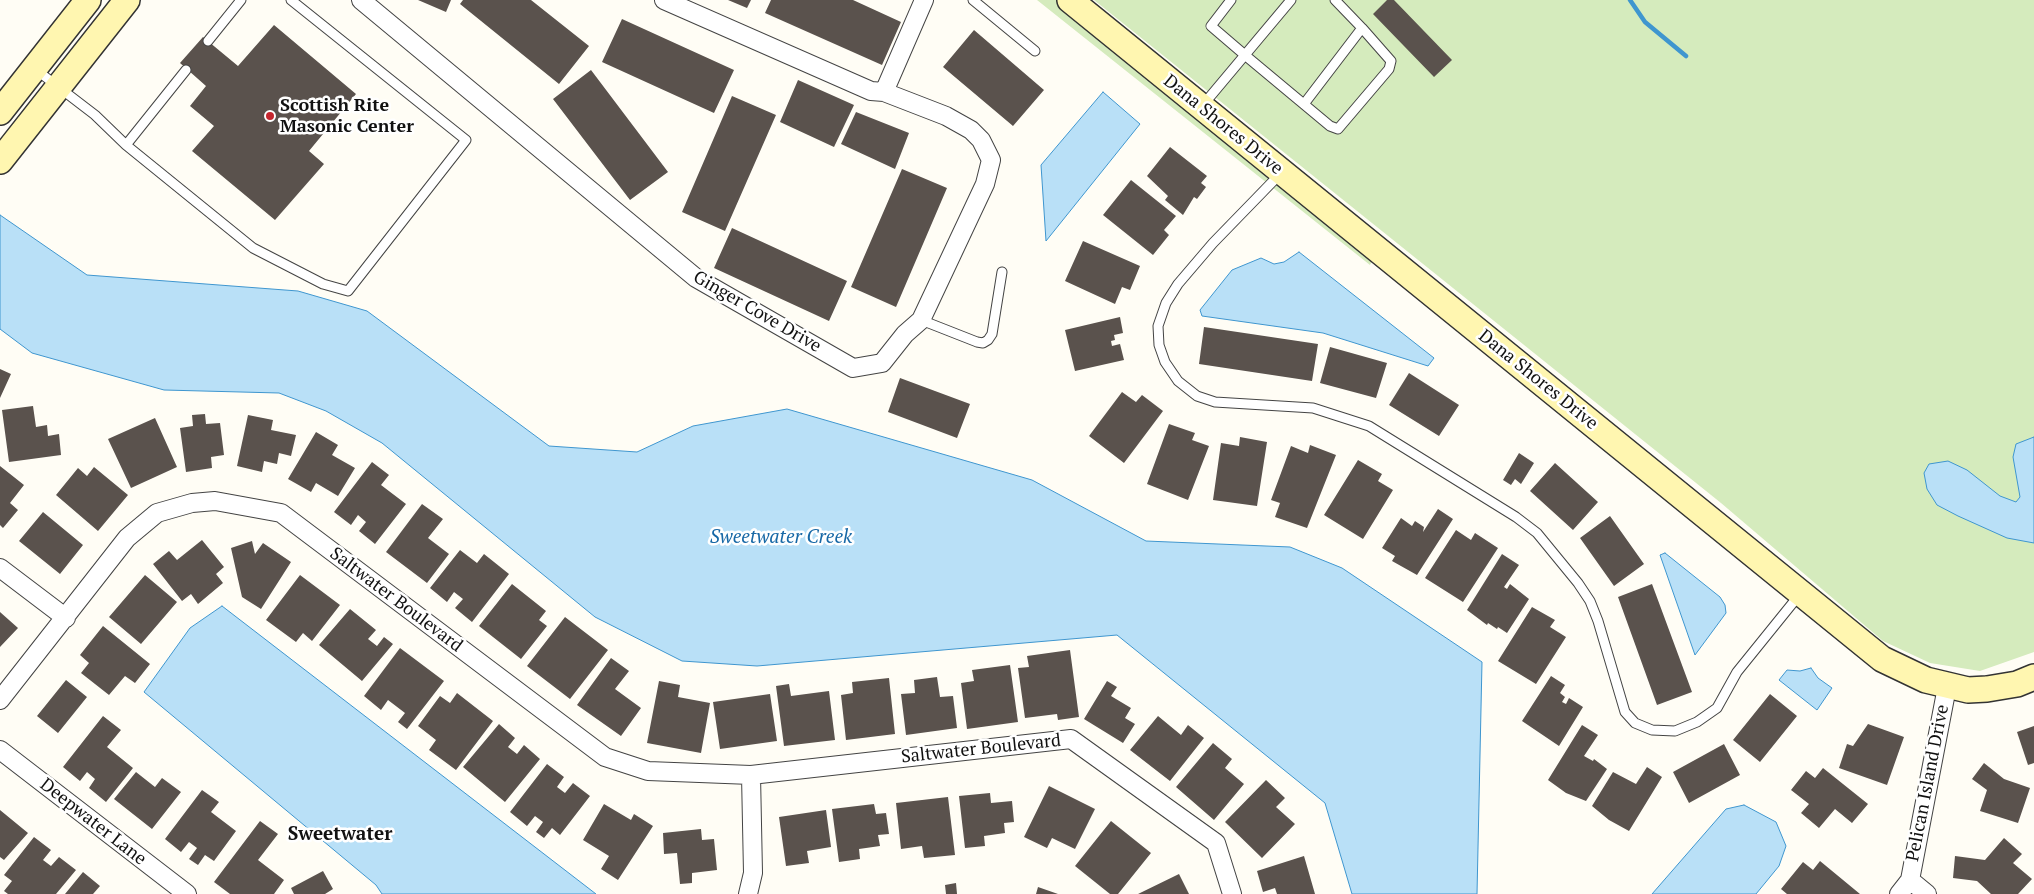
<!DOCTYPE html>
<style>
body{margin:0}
canvas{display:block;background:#fffdf5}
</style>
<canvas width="2034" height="894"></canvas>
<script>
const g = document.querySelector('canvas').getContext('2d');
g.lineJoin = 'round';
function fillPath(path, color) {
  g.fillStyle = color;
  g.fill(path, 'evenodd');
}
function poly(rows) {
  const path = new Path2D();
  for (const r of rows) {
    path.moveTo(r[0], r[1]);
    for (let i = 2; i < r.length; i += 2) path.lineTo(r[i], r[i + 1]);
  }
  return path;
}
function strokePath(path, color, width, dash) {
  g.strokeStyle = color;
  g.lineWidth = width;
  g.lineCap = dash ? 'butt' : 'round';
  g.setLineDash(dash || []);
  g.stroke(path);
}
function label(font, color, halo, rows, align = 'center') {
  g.font = font + ' "PT Serif",serif';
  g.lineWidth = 5;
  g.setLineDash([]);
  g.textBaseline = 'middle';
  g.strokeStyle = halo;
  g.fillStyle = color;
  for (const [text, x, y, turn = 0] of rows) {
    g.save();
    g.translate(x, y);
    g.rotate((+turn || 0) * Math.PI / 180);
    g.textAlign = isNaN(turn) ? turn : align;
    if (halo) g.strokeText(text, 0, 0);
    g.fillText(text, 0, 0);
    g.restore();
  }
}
fillPath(poly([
 [1037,0,1057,0,1374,257,1370,265],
 [1094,0,2034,0,2034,652,1980,671,1930,663,1883,641,1721,503]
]), '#d5ebbd');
const water = poly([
 [1103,92,1140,124,1046,241,1041,165,1103,92],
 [0,215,87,275,298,291,367,311,549,446,637,452,693,426,787,409,1032,480,1146,541,1290,547,1342,568,1482,662,1477,894,1352,894,1325,803,1117,635,757,666,682,661,595,617,382,443,326,411,279,393,164,390,32,353,0,329,0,215],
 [1299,252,1434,358,1428,366,1323,333,1202,316,1200,310,1232,270,1261,258,1274,264,1284,262,1299,252],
 [2034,437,2034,543,2007,538,1958,516,1937,505,1927,489,1924,473,1929,464,1948,461,1967,470,2000,496,2016,502,2020,497,2013,457,2016,444,2034,437],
 [1665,553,1720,597,1725,605,1726,613,1695,655,1660,555,1665,553],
 [222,606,596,894,382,894,376,885,144,692,190,628,222,606],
 [1811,668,1818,678,1832,688,1817,710,1779,680,1787,670,1800,671,1811,668],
 [1744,805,1776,822,1786,846,1779,866,1756,894,1652,894,1726,809,1744,805]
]);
fillPath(water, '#b9e0f7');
strokePath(water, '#3f96cf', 1);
strokePath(poly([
 [1630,0,1645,22,1686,56]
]), '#3f96cf', 4.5);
fillPath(poly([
 [418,0,451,0,446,12],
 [463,0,531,0,589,46,559,84,460,4],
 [728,0,751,0,747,8],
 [771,0,853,0,901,22,882,65,765,13],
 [1387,0,1394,0,1452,60,1434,77,1373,14],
 [622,19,734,70,714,113,602,62],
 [274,25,356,94,309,151,324,164,275,220,192,151,214,126,190,106,206,86,180,63,203,37,238,66],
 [974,30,1044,90,1013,126,943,67],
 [591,70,668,172,630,200,553,99],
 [798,80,854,105,834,147,780,122],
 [732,96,776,115,725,231,682,212],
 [856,112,909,133,895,169,841,144],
 [1170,147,1207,176,1201,183,1206,187,1197,199,1194,197,1183,215,1165,200,1168,196,1147,176],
 [902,169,947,188,896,307,851,287],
 [1131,180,1176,216,1164,230,1169,235,1153,255,1103,215],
 [732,228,847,281,829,321,714,268],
 [1083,241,1140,266,1130,290,1122,287,1115,304,1065,281],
 [1120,317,1123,333,1114,335,1115,340,1111,341,1112,346,1120,344,1124,360,1075,371,1065,330],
 [1204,327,1318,344,1312,381,1199,364],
 [1330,347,1387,363,1376,398,1320,383],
 [0,369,11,374,0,398],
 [1409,373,1459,405,1439,436,1389,405],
 [900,378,970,404,957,438,888,412],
 [1122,392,1136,402,1142,395,1163,411,1124,463,1089,436],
 [33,406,36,427,47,425,48,436,59,434,61,455,9,462,2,410],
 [205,414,206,424,220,423,224,455,211,457,212,468,186,472,180,428,193,426,192,415],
 [248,415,273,420,271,430,296,435,291,456,279,453,277,464,264,461,262,472,237,466],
 [155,418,177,467,131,488,108,439],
 [1169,424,1195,433,1192,440,1209,446,1188,500,1147,484],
 [316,432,338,445,332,455,355,468,338,496,316,483,311,492,288,479],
 [1240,437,1267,442,1257,506,1213,500,1221,443,1239,446],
 [1310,445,1336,455,1307,528,1275,517,1280,503,1271,500,1291,446,1308,453],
 [1519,453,1534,463,1521,484,1515,479,1511,485,1503,480],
 [1358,460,1382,474,1378,481,1393,490,1363,539,1324,515],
 [372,462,389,475,381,485,406,504,375,544,359,531,366,522,358,515,351,525,334,512],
 [1555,463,1598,502,1573,530,1530,491],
 [0,466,24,485,10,503,18,510,3,528,0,525],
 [94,467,128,495,98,531,56,495,78,468,87,476],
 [422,504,443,519,428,538,449,554,427,583,386,552],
 [1438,509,1453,519,1417,575,1392,561,1395,556,1382,548,1401,518,1412,526,1415,521,1424,527,1423,532],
 [43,512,83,545,60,574,19,541],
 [1610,516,1644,564,1614,586,1580,538],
 [1456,530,1471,540,1475,533,1498,548,1463,602,1425,578],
 [202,540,224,567,216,574,223,583,198,604,191,594,182,601,153,564,169,551,177,560],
 [252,541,255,554,263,543,291,562,261,609,242,597,231,548],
 [460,550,477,563,484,554,509,574,472,622,455,608,463,599,454,592,447,602,430,588],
 [1502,554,1519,565,1504,587,1507,589,1510,584,1529,599,1507,633,1498,627,1497,629,1488,623,1487,625,1467,610],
 [145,575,177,602,141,644,109,617],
 [300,575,340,605,312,641,303,633,296,642,266,620],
 [512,584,546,611,539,620,547,626,521,659,479,626],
 [1652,584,1692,692,1657,705,1618,597],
 [1532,607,1555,620,1550,627,1566,637,1536,684,1498,661],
 [350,609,376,630,368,639,377,646,384,637,393,644,362,681,319,645],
 [0,612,18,628,0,647],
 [565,617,608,650,570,699,527,666],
 [103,626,150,664,135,683,125,676,109,695,81,673,89,663,80,655],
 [400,648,444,681,407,729,398,722,405,713,388,700,381,710,364,696],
 [1070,650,1079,717,1058,720,1057,714,1025,718,1018,668,1029,667,1027,656],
 [611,658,629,671,615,689,641,708,621,736,577,705],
 [1010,665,1018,722,967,729,961,683,974,681,972,670],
 [1551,676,1565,685,1560,693,1565,697,1562,702,1566,704,1569,698,1583,707,1559,746,1522,721],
 [937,677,940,697,953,696,957,728,906,735,901,694,915,693,914,680],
 [889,678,895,734,846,740,841,695,853,693,852,682],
 [66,680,87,697,58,733,37,716],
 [659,681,680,685,678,697,710,703,701,753,647,743],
 [1107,681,1117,687,1111,696,1131,708,1125,718,1135,724,1123,743,1084,719],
 [789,684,791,696,829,691,835,740,784,746,776,686],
 [457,693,493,721,456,770,429,750,436,740,418,726,440,696,450,703],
 [770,694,777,741,720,749,713,702],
 [1770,694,1797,716,1760,762,1733,740],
 [103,716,121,730,107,747,133,768,106,802,89,788,95,779,87,772,80,781,63,767],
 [1158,716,1181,735,1188,725,1204,738,1170,781,1130,750],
 [499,724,515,738,508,747,517,754,524,745,540,759,505,802,463,767],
 [1868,724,1904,737,1887,785,1839,768,1847,744,1853,746],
 [1582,725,1598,735,1584,756,1593,761,1594,759,1607,769,1586,801,1566,793,1548,780],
 [2034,726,2034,763,2028,765,2017,732],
 [1213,743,1232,759,1225,768,1244,784,1214,820,1176,787],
 [1724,744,1740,775,1689,803,1673,772],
 [1984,763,2004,779,2030,788,2018,823,1980,811,1987,790,1972,779],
 [547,764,564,777,557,787,565,793,573,783,590,796,560,835,552,828,544,838,536,832,543,822,535,816,527,826,510,812],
 [1647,767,1662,777,1629,831,1609,820,1592,806,1613,772,1636,784],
 [1823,768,1868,804,1852,823,1835,809,1819,828,1801,813,1809,804,1791,790,1806,771,1815,778],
 [136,772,155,787,162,778,181,792,152,829,114,799],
 [1266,780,1285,798,1276,807,1295,824,1262,858,1225,822],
 [1049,786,1095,809,1075,849,1052,838,1047,848,1024,837],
 [202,790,219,802,211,812,236,831,214,861,205,855,198,865,189,859,197,848,189,842,181,852,165,839],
 [990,793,991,803,1012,801,1014,822,1004,823,1005,833,984,836,985,846,965,848,959,796],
 [948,797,955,855,924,858,922,846,901,849,896,803],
 [604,804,631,820,634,814,653,826,618,880,601,869,609,856,583,840],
 [874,804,876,814,886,813,889,834,878,835,880,846,859,849,860,859,839,862,832,809],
 [0,810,28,833,4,860,0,857],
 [826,810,831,847,807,851,809,863,786,866,779,817],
 [260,821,278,834,258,860,284,880,274,894,230,894,214,882],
 [1111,821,1151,853,1118,894,1110,894,1075,866],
 [701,829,702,840,714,839,717,870,692,873,692,883,680,884,677,853,664,854,663,833],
 [34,837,51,850,43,860,51,866,59,857,76,870,56,894,8,894,4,891,12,881,4,875],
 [2004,838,2022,854,2013,863,2032,879,2018,894,1991,894,1977,881,1953,878,1955,856,1985,860],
 [1304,856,1315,894,1277,894,1275,888,1263,892,1257,871],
 [1820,861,1860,894,1787,894,1781,889,1803,862,1813,870],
 [323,871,333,889,325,894,294,894,291,888],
 [83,872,100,886,93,894,65,894],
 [1179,874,1189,894,1138,894],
 [956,883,957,894,946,894,945,885],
 [1038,887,1058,894,1036,894]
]), '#5a524d');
const lane = poly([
 [973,0,1035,51],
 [1231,0,1211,26,1246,56,1330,126,1338,129,1389,69,1391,61,1362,28,1304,104],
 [1335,0,1362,28],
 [208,41,241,0],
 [35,69,95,115,126,145,253,248,323,284,348,291,466,140,291,0],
 [1203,105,1291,0],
 [126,145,186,70],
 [1281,173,1213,243,1178,284,1166,303,1158,326,1159,345,1165,362,1178,381,1197,396,1215,402,1313,408,1369,426,1516,517,1537,533,1578,583,1590,601,1598,621,1625,712,1635,723,1652,730,1675,731,1697,722,1717,708,1737,672,1800,594],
 [921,320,977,342,983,343,988,340,992,334,1002,272]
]);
const street = poly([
 [361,0,696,278,853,368,882,363,905,334,921,320,985,184,991,160,981,140,971,130,946,116,884,92,871,91,664,0],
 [884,92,924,0],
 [0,568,66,618],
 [0,700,127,538,157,513,192,503,215,501,281,513,605,757,648,771,751,775,1071,739,1216,843,1232,894],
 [0,750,187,894],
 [1910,880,1927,894],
 [748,894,753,873,751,775],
 [1899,894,1910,880,1947,687]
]);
const secondary = poly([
 [1070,0,1882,659,1926,680,1968,690,1987,689,2017,684,2034,677],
 [0,112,88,0],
 [0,161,127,0]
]);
strokePath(lane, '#444', 11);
strokePath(street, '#444', 20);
strokePath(secondary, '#333', 28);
strokePath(lane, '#fff', 9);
strokePath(street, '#fff', 18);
strokePath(secondary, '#fff6b0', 25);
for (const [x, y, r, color] of [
 [270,116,5,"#c4262e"]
]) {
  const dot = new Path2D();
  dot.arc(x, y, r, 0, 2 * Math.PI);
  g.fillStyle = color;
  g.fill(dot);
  strokePath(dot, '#fff', 2);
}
label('bold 18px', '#111', '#fff', [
 ["Scottish Rite",280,106],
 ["Masonic Center",280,127]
], 'left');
label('18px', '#111', '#fff', [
 ["Dana Shores Drive",1223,125,39],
 ["Ginger Cove Drive",757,312,30],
 ["Dana Shores Drive",1538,380,39],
 ["Saltwater Boulevard",396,600,37],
 ["Saltwater Boulevard",981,749,-6],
 ["Pelican Island Drive",1928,783,-79],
 ["Deepwater Lane",93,822,38]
]);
label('italic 19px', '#1768a6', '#fff', [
 ["Sweetwater Creek",781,538]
]);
label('bold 19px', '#111', '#fff', [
 ["Sweetwater",340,835]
]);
</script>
